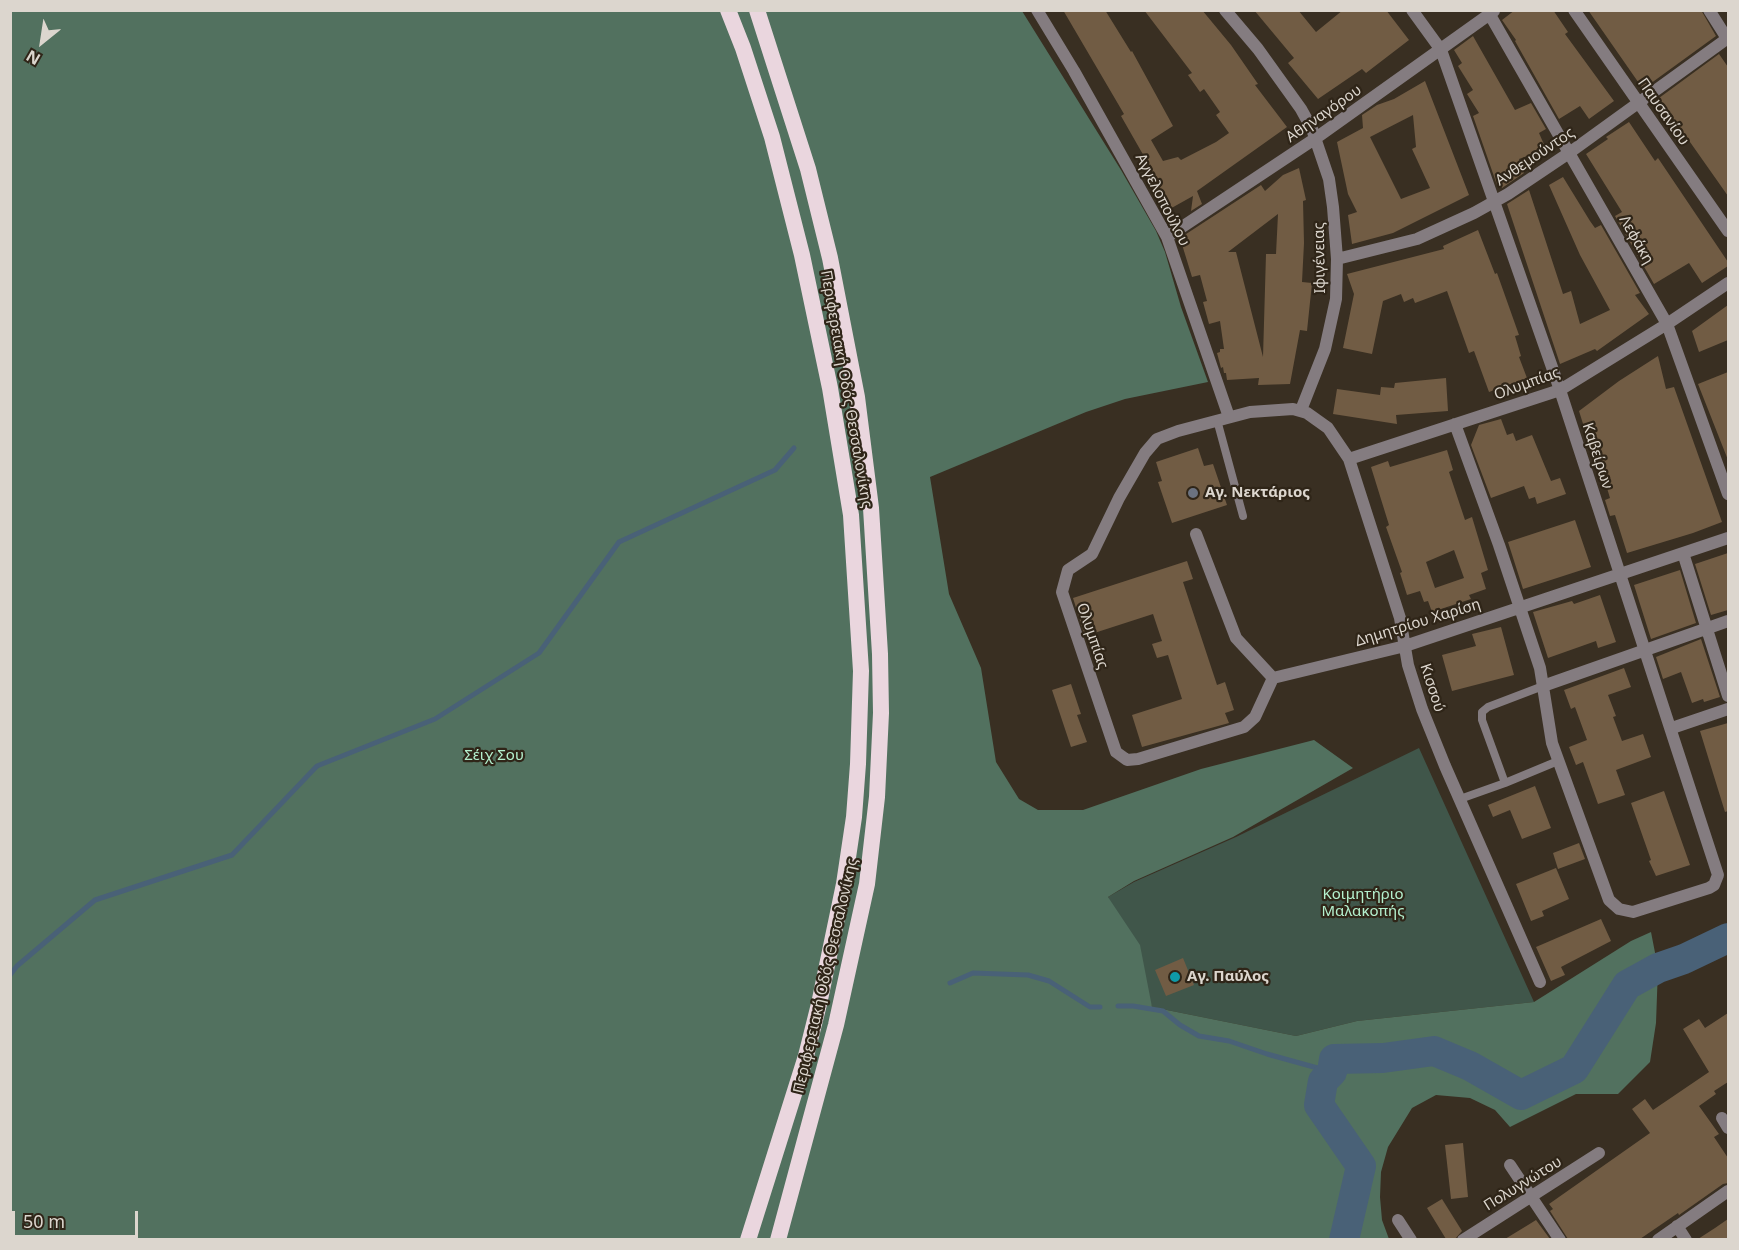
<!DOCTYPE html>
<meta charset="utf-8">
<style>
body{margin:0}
#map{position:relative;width:1739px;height:1250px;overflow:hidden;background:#392f22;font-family:"Noto Sans",sans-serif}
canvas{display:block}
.frame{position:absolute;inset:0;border:12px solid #dcd6ce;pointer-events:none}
.north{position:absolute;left:12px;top:12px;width:60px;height:60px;-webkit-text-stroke:4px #2f2518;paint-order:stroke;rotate:210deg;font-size:16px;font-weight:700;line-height:24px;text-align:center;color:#dcd6ce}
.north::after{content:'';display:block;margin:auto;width:21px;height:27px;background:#dcd6ce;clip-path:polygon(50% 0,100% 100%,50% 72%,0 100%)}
.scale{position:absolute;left:12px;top:1211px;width:126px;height:27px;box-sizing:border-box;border:3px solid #dcd6ce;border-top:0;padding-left:8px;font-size:18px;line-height:21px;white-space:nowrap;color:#dcd6ce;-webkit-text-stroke:4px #2f2518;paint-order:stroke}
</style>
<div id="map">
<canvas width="1739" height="1250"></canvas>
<div class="frame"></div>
<div class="north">N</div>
<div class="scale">50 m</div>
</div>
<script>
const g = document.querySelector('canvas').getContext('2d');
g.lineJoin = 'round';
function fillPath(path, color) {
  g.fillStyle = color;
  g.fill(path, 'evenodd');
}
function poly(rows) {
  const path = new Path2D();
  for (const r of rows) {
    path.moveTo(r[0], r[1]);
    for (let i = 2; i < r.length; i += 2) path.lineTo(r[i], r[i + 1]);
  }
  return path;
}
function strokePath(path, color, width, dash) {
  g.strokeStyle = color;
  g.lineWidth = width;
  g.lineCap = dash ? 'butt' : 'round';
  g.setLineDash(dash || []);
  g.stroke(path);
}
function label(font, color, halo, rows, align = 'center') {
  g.font = font + ' "Noto Sans",sans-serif';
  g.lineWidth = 4.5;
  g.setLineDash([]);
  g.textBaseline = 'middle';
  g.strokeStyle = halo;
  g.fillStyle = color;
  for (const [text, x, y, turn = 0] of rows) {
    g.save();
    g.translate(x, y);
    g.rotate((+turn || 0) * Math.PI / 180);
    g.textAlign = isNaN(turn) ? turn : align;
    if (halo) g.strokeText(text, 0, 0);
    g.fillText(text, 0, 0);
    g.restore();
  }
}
fillPath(poly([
 [1419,748,1534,1002,1357,1021,1296,1036,1152,1007,1108,897,1134,882,1236,837]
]), '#40564a');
fillPath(poly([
 [10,11,1022,11,1121,170,1156,231,1165,252,1181,307,1208,382,1125,399,1086,412,930,477,949,594,981,668,996,762,1019,799,1038,810,1083,810,1201,769,1314,740,1353,768,1233,837,1134,881,1108,897,1140,945,1152,1007,1296,1036,1357,1021,1534,1002,1631,941,1651,932,1658,968,1656,1023,1650,1062,1618,1094,1576,1094,1510,1127,1495,1110,1470,1098,1436,1095,1412,1108,1388,1147,1381,1172,1380,1197,1382,1220,1389,1239,11,1239]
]), '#52715f');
strokePath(poly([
 [10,975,17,966,95,900,232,855,317,766,435,719,539,653,619,542,775,470,794,448],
 [950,983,973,973,1028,975,1049,981,1090,1007,1100,1007],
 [1118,1006,1133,1006,1163,1011,1180,1025,1199,1036,1229,1041,1267,1054,1332,1072]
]), '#496177', 5);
strokePath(poly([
 [1344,1240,1361,1166,1319,1105,1323,1081,1332,1072,1334,1059,1383,1058,1434,1051,1470,1066,1521,1095,1574,1069,1627,985,1658,968,1684,959,1728,938]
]), '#496177', 30);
fillPath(poly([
 [1063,10,1105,10,1131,52,1132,51,1173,126,1151,140,1163,161,1178,157,1181,160,1216,142,1229,133,1216,115,1220,112,1204,89,1200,92,1188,75,1192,73,1144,10,1202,10,1231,45,1258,84,1255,85,1287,127,1197,191,1202,204,1191,211,1193,196,1168,210,1145,167,1149,165,1121,116,1124,114],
 [1254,10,1298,10,1316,32,1343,10,1386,10,1409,40,1366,73,1362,69,1318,99,1288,63,1294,58],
 [1515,10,1553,10,1568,32,1565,34,1614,101,1589,119,1580,106,1559,119,1515,41,1516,40,1502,20],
 [1588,10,1701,10,1716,36,1643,89],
 [1473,36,1515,110,1531,103,1546,129,1539,133,1546,149,1519,159,1524,173,1502,188,1500,183,1497,185,1473,116,1479,113,1467,94,1473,90,1458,66,1462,63,1454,50],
 [1719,54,1728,67,1728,196,1659,98],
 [1425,81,1469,195,1393,233,1352,244,1348,215,1357,212,1348,194,1337,142,1363,128,1362,115,1377,105,1394,99],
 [1413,115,1416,147,1412,149,1430,188,1401,199,1370,137],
 [1629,122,1655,161,1658,158,1728,262,1728,266,1702,283,1689,263,1654,284,1615,216,1622,212,1586,154,1608,139,1606,137],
 [1299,168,1306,200,1303,201,1304,243,1302,282,1312,283,1307,331,1300,330,1290,384,1258,385,1259,378,1227,380,1226,373,1224,373,1223,367,1221,368,1217,353,1220,352,1220,349,1224,349,1220,321,1209,324,1203,302,1207,301,1200,275,1192,277,1180,238,1261,185,1265,191,1283,175],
 [1278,214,1276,254,1266,254,1263,357,1236,252,1228,252],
 [1563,177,1590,221,1595,228,1601,225,1640,293,1635,295,1649,314,1597,351,1595,349,1560,364,1507,204,1529,190,1563,294,1571,291,1580,324,1610,310,1580,255,1549,185],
 [1478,230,1495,274,1497,273,1519,335,1515,336,1521,356,1519,357,1527,378,1489,392,1474,351,1469,353,1447,291,1415,303,1413,298,1404,302,1401,294,1383,301,1372,354,1343,348,1354,294,1347,274,1444,249,1443,246],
 [1728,305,1728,340,1699,352,1692,331],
 [1658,356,1666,389,1674,387,1722,522,1693,533,1627,553,1615,515,1610,516,1605,500,1610,498,1593,442,1589,443,1579,411,1619,381],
 [1728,372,1728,460,1698,384],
 [1446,378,1448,411,1396,415,1397,424,1333,414,1337,389,1380,395,1381,387,1394,388,1395,383],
 [1501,419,1507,435,1513,433,1516,441,1532,435,1551,481,1560,478,1566,494,1537,504,1535,497,1529,499,1524,486,1491,498,1471,445,1479,425],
 [1198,448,1204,466,1213,464,1227,505,1172,523,1158,482,1162,481,1156,462],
 [1447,450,1453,470,1449,472,1465,520,1472,517,1488,570,1481,573,1486,589,1469,595,1471,599,1432,612,1428,601,1424,602,1420,591,1407,595,1400,573,1402,572,1386,527,1389,525,1371,467,1388,461,1390,467],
 [1454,550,1464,578,1435,588,1426,562],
 [1575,520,1591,567,1523,589,1508,542],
 [1728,553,1728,610,1711,615,1695,564],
 [1187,561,1193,579,1183,582,1217,685,1225,682,1234,710,1225,713,1229,723,1142,747,1132,715,1182,699,1168,655,1157,658,1152,644,1162,641,1153,614,1085,636,1073,598],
 [1680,570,1696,623,1651,639,1634,585],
 [1600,595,1616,642,1598,648,1596,641,1548,658,1533,612,1572,601,1574,604],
 [1501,627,1514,675,1452,691,1442,655,1476,646,1472,634],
 [1701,639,1720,697,1704,702,1703,699,1692,703,1681,672,1663,679,1656,657],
 [1624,668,1631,687,1608,695,1616,716,1613,717,1622,741,1643,734,1651,757,1616,770,1625,795,1598,804,1583,762,1576,765,1569,747,1587,740,1575,707,1571,709,1564,690],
 [1071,684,1081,714,1077,715,1087,742,1071,747,1052,690],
 [1728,723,1728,811,1725,812,1700,731],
 [1535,786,1551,828,1522,839,1510,810,1493,817,1488,805],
 [1664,791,1690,865,1656,876,1649,861,1651,860,1631,803],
 [1579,843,1585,859,1558,869,1553,853],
 [1556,868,1569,899,1542,911,1544,916,1531,921,1516,884],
 [1601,919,1611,941,1561,967,1565,975,1551,981,1536,947],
 [1183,958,1194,985,1166,996,1155,970],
 [1728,1013,1728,1082,1714,1091,1716,1094,1699,1106,1719,1134,1714,1137,1728,1158,1728,1183,1723,1184,1679,1215,1678,1213,1640,1239,1568,1239,1550,1211,1553,1209,1549,1204,1650,1133,1632,1109,1645,1099,1653,1110,1709,1072,1683,1029,1699,1019,1705,1028],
 [1463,1143,1468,1197,1451,1199,1445,1145],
 [1442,1199,1462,1231,1455,1239,1446,1239,1427,1208],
 [1728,1219,1728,1239,1698,1239,1715,1228],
 [1536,1220,1550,1239,1505,1239,1528,1225]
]), '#715c44');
strokePath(poly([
 [1217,420,1243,516],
 [1505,783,1558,761],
 [1460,799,1505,783,1482,720,1482,712,1488,707,1543,686]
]), '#847c80', 8);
strokePath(poly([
 [1037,10,1074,71,1167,237,1229,417],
 [1225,10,1258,49,1301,109,1312,129,1329,179,1333,207,1337,259,1336,299,1325,349,1301,410],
 [1412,10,1441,50,1560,390,1718,875,1714,885,1709,888,1633,912,1619,909,1609,900,1552,743,1540,668,1499,545,1455,424],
 [1574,10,1728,231],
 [1709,10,1728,40],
 [1490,15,1667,324,1728,494],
 [1167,237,1316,138,1494,11],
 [1337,259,1417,239,1474,213,1508,194,1569,153,1728,38],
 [1349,459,1560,390,1667,324,1728,283],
 [1196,534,1236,638,1273,678,1405,646,1728,538],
 [1683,553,1728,696],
 [1273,678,1255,717,1244,727,1138,759,1127,760,1116,752,1062,592,1068,570,1092,554,1119,498,1145,453,1157,439,1178,431,1250,412,1293,409,1307,413,1328,428,1349,459,1400,618,1408,665,1422,709,1445,766,1540,982],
 [1543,686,1728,621],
 [1672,728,1728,709],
 [1722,1118,1728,1128],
 [1510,1165,1560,1240],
 [1398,1220,1411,1240],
 [1677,1226,1686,1240],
 [1463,1240,1599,1153],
 [1658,1240,1728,1191]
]), '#847c80', 12);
strokePath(poly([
 [728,10,743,48,772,137,802,255,830,388,851,515,861,671,858,764,854,817,844,884,819,1004,806,1056,748,1240],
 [757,10,808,169,830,258,857,397,871,508,880,654,881,713,877,797,867,884,836,1025,778,1240]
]), '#ead6de', 16);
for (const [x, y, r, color] of [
 [1193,493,6,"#6b7280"],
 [1175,977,6,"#0f9aa8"]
]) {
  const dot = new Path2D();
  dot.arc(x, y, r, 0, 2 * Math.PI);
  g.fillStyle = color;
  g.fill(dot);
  strokePath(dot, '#2f2518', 2);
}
label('15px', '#dcd6ce', '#2f2518', [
 ["Παυσανίου",1663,112,55],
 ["Αθηναγόρου",1324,114,-35],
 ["Ανθεμούντος",1535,157,-34],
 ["Αγγελοπούλου",1162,200,63],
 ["Λεφάκη",1636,240,60],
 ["Ιφιγένειας",1320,258,-91],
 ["Ολυμπίας",1527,384,-20],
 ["Περιφερειακή Οδός Θεσσαλονίκης",846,389,80],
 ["Καβείρων",1597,456,72],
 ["Δημητρίου Χαρίση",1418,623,-17],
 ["Ολυμπίας",1092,636,71],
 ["Κισσού",1432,688,72],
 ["Περιφερειακή Οδός Θεσσαλονίκης",826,976,-77],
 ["Πολυγνώτου",1523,1184,-32]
]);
label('bold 15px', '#dcd6ce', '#2f2518', [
 ["Αγ. Νεκτάριος",1205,493],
 ["Αγ. Παύλος",1187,977]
], 'left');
label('15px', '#b4f0ce', '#2f2518', [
 ["Σέιχ Σου",494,756],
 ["Κοιμητήριο",1363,895],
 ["Μαλακοπής",1363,912]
]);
</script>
